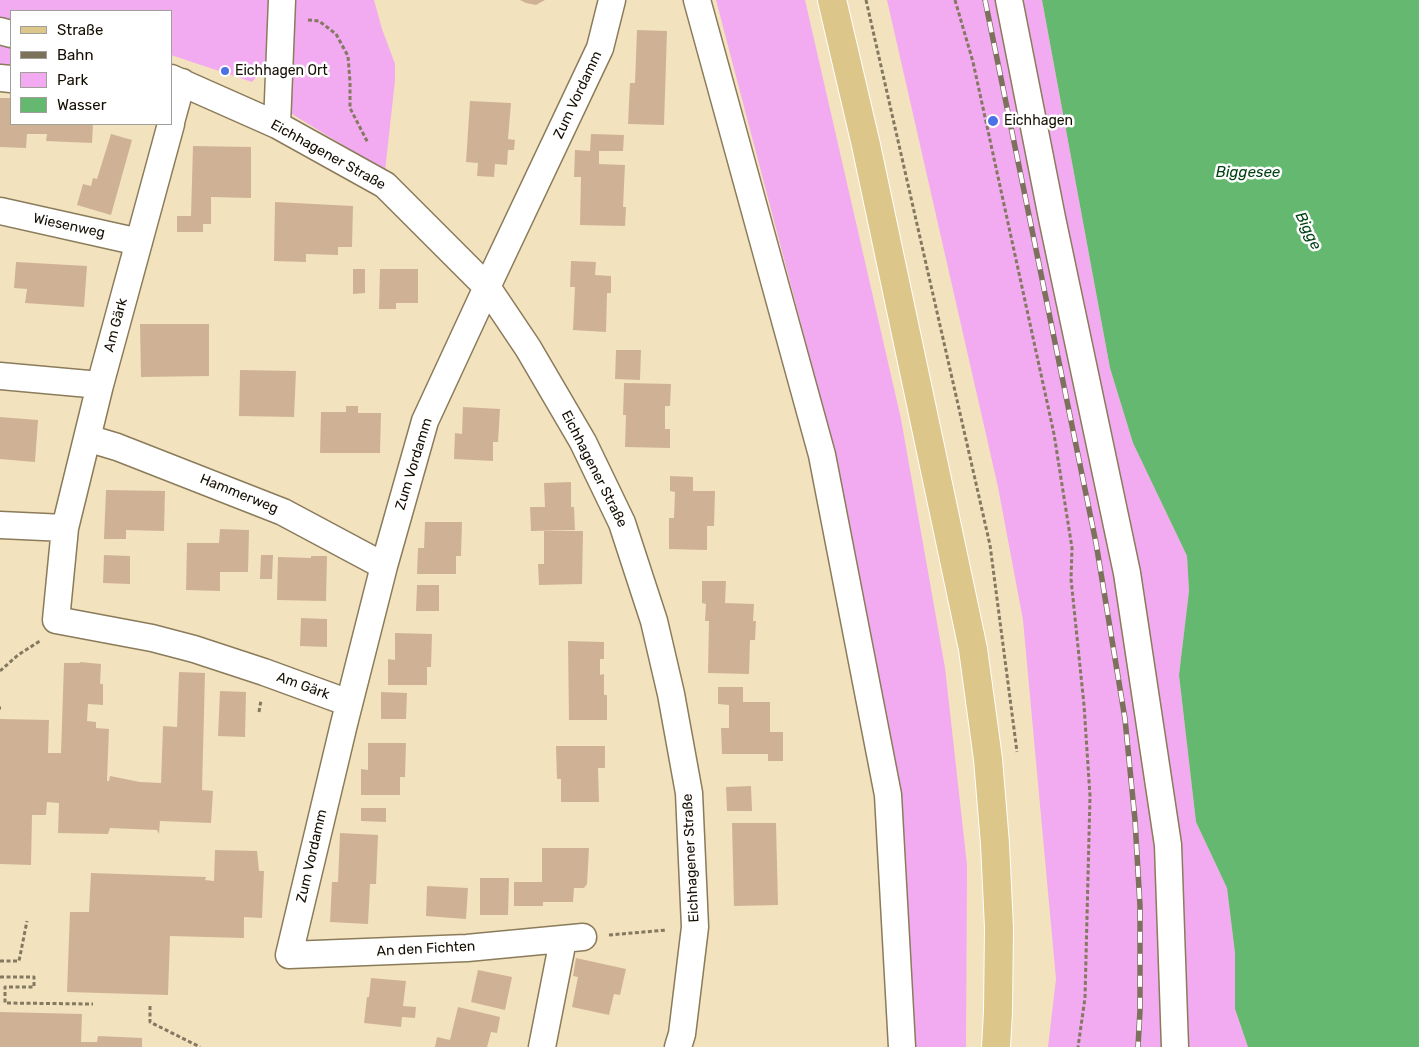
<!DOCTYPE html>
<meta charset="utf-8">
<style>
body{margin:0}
#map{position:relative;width:1419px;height:1047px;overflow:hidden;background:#f3e2be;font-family:Rubik,sans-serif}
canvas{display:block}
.legend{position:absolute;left:10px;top:10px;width:162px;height:115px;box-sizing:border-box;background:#fff;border:1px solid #a19f9a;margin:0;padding:6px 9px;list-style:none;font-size:15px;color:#140e03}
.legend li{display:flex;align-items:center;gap:10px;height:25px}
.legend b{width:25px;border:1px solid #a19f9a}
</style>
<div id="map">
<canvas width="1419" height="1047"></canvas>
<ul class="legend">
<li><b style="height:6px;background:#ddc689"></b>Straße</li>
<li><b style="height:6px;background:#7c715a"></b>Bahn</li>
<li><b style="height:14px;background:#f2aaf1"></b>Park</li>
<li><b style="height:14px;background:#64b86f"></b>Wasser</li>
</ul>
</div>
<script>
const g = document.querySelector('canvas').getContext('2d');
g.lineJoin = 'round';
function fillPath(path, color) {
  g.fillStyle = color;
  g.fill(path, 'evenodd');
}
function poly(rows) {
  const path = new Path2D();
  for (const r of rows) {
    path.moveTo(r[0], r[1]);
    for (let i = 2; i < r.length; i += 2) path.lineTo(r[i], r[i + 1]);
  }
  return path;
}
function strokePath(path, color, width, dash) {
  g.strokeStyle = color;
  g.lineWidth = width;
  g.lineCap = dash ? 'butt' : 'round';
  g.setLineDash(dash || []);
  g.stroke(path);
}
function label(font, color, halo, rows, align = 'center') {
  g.font = font + ' Rubik,sans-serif';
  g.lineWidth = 5;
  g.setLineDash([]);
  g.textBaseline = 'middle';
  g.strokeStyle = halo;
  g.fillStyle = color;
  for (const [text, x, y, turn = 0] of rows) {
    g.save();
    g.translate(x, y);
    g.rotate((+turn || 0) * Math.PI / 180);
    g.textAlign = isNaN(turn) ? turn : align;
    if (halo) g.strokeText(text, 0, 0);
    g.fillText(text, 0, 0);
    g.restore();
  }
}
fillPath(poly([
 [0,0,271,0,272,59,252,82,171,55,171,11,11,11,11,67,0,66],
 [286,0,374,0,382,29,395,64,395,80,385,171,292,114,282,99],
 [716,0,805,0,901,419,945,668,967,865,966,1047,915,1047,901,796,836,457],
 [887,0,1042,0,1110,368,1133,443,1187,556,1189,591,1179,675,1196,822,1227,888,1235,953,1235,1009,1248,1047,1048,1047,1056,979,1023,620,998,487]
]), '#f2aaf1');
fillPath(poly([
 [1042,0,1419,0,1419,1047,1248,1047,1235,1009,1235,953,1227,888,1196,822,1179,675,1189,591,1187,556,1133,443,1110,368]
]), '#64b86f');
fillPath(poly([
 [520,0,545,0,536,5,526,3],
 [637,30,667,31,664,125,628,124,630,83,635,83],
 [0,98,11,98,11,124,93,124,92,143,46,141,47,134,27,134,26,148,0,147],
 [470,101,511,103,508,139,515,140,514,150,508,150,507,165,495,164,494,177,477,176,478,163,466,162],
 [111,134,132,140,111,215,77,205,83,184,91,186,93,178,97,179],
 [591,134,624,135,623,151,599,151,599,164,625,165,623,207,626,207,625,226,580,225,581,177,574,177,575,150,590,151],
 [193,146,251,147,251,198,211,197,211,224,203,224,203,232,177,232,177,216,191,216],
 [275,202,353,206,352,247,338,247,338,255,306,254,306,262,274,261],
 [571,261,596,262,595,275,611,276,611,293,607,293,606,332,573,330,575,287,570,287],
 [16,262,87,266,84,307,25,303,27,289,14,288],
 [353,269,365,269,365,293,353,294],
 [380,269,418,269,418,303,396,303,396,309,379,309],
 [140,324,209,324,209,376,141,377],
 [616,350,641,350,640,380,615,379],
 [240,370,296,371,294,417,239,416],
 [624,383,671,384,670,406,665,406,665,429,670,429,670,448,625,447,626,415,623,415],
 [346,406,358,406,358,413,381,413,380,453,320,453,321,412,346,412],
 [463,407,500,409,498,442,493,442,493,461,454,459,455,433,462,434],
 [0,417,38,420,35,462,0,459],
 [670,476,693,477,693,491,715,491,714,526,707,526,707,550,669,549,669,518,674,518,675,492,670,491],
 [571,482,571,507,574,507,575,530,531,531,530,507,545,507,544,483],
 [106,490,165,491,164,531,126,530,126,539,104,539],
 [425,522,462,522,461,556,456,556,456,574,417,574,418,548,424,548],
 [220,529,249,530,248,572,220,572,220,591,186,590,187,543,219,543],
 [544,531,583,531,582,584,539,585,538,564,544,564],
 [104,555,130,556,130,584,103,583],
 [261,555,273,555,272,579,260,579],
 [311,556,327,556,326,601,277,600,278,557,311,558],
 [702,581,726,581,725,603,754,604,753,621,756,621,755,640,750,640,749,674,708,673,709,621,705,621,706,604,702,603],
 [417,585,439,585,439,611,416,611],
 [301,618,327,619,327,647,300,646],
 [395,633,432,634,431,667,427,667,427,685,388,685,388,659,395,660],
 [568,641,604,642,604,659,600,659,600,675,604,674,604,695,607,695,607,720,569,720],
 [80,662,101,664,100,684,103,684,103,705,88,704,87,721,96,722,96,728,109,729,107,781,109,781,110,776,140,782,161,783,163,726,177,727,179,672,205,673,202,790,213,791,211,823,160,821,159,834,157,830,110,828,108,834,58,833,59,803,47,802,46,815,32,815,31,865,0,864,0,719,49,720,48,753,61,753,64,663,80,663],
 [718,687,743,687,743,702,770,702,770,732,783,732,783,761,768,761,768,754,722,754,721,728,729,728,729,705,718,704],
 [220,691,246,692,245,737,218,736],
 [381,692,407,693,406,719,381,719],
 [368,743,406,743,405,777,400,777,400,795,361,795,361,769,368,770],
 [556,746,605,746,605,768,598,768,599,802,561,802,561,779,557,779],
 [751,786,752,811,727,811,726,787],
 [361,808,386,808,386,822,361,821],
 [732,823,776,823,778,905,734,906],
 [340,833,378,835,376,884,370,884,368,924,330,922,332,882,338,882],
 [542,848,589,848,587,884,584,888,574,888,573,902,543,902,543,906,514,906,514,882,542,882],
 [215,850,257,851,259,871,264,871,262,918,244,917,244,938,170,936,168,995,67,992,70,912,89,912,91,873,206,877,205,880,214,881],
 [480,878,509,878,508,915,480,915],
 [427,886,468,888,466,919,426,916],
 [576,958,626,969,620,995,614,994,609,1015,572,1007,578,977,573,976],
 [478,970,512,977,505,1010,471,1002],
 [371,978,406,981,403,1006,416,1007,415,1018,402,1017,401,1027,364,1023,367,997,369,997],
 [458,1007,500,1017,497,1033,491,1032,487,1047,435,1047,437,1037,450,1040],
 [0,1012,82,1014,81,1042,97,1042,98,1036,142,1038,142,1047,0,1047]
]), '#cfb295');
const minor = poly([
 [697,0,822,455,888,795,902,1047],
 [1009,0,1052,218,1127,573,1168,845,1175,1047],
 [0,31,11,34],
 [0,78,11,79],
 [171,78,277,125,385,185,487,287,528,348,583,442,622,523,654,621,671,694,689,793,695,927,682,1034,678,1047],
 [171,122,182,82],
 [171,124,100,385,65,528,56,620,152,638,194,649,264,672,349,703],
 [277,125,282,0],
 [0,211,139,242],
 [0,376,100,385],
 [87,438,117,447,283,512,384,566],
 [0,525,65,528],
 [583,937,467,948,289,955,344,724,384,566,425,421,487,287,600,48,612,0],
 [542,1047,563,940]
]);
const major = poly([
 [832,0,866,145,973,649,988,759,995,844,999,928,998,1012,996,1047]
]);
strokePath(minor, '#8a7b5a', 29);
strokePath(major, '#fff', 30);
strokePath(poly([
 [866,0,990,545,1017,752],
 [955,0,973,62,1054,434,1072,548,1071,579,1084,705,1090,796,1085,998,1078,1047],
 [308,20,319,21,336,34,348,56,350,82,350,108,368,143],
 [0,671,18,655,40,641],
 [0,708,1,708],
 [259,712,261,700],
 [609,935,667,930],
 [0,961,19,961,27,921],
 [0,977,34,977,34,987,5,987,5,1003,93,1004],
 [150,1006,150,1022,200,1047]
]), '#837860', 3, [4, 2.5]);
strokePath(minor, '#fff', 26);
strokePath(major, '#ddc689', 28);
const rail = poly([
 [985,0,1096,543,1125,719,1135,820,1140,906,1140,1010,1138,1047]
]);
strokePath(rail, '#7c715a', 5.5);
strokePath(rail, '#fff', 4, [11]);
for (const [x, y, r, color] of [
 [225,71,5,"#4b71e4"],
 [993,121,6,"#4b71e4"]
]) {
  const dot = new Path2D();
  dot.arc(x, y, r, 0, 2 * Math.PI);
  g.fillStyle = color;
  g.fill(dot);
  strokePath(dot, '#fff', 2);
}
label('14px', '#140e03', '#fff', [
 ["Eichhagen Ort",235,71],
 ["Eichhagen",1004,121]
], 'left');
label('14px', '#140e03', '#fff', [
 ["Zum Vordamm",578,95,-65],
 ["Eichhagener Straße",328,155,29],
 ["Wiesenweg",69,226,12],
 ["Am Gärk",116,325,-75],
 ["Zum Vordamm",414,464,-73],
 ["Eichhagener Straße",594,469,63],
 ["Hammerweg",239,494,22],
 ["Am Gärk",303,686,20],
 ["Zum Vordamm",312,856,-77],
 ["Eichhagener Straße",691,858,-93],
 ["An den Fichten",426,949,-3]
]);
label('italic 15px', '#004213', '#fff', [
 ["Biggesee",1248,173],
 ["Bigge",1308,231,64]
]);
</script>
